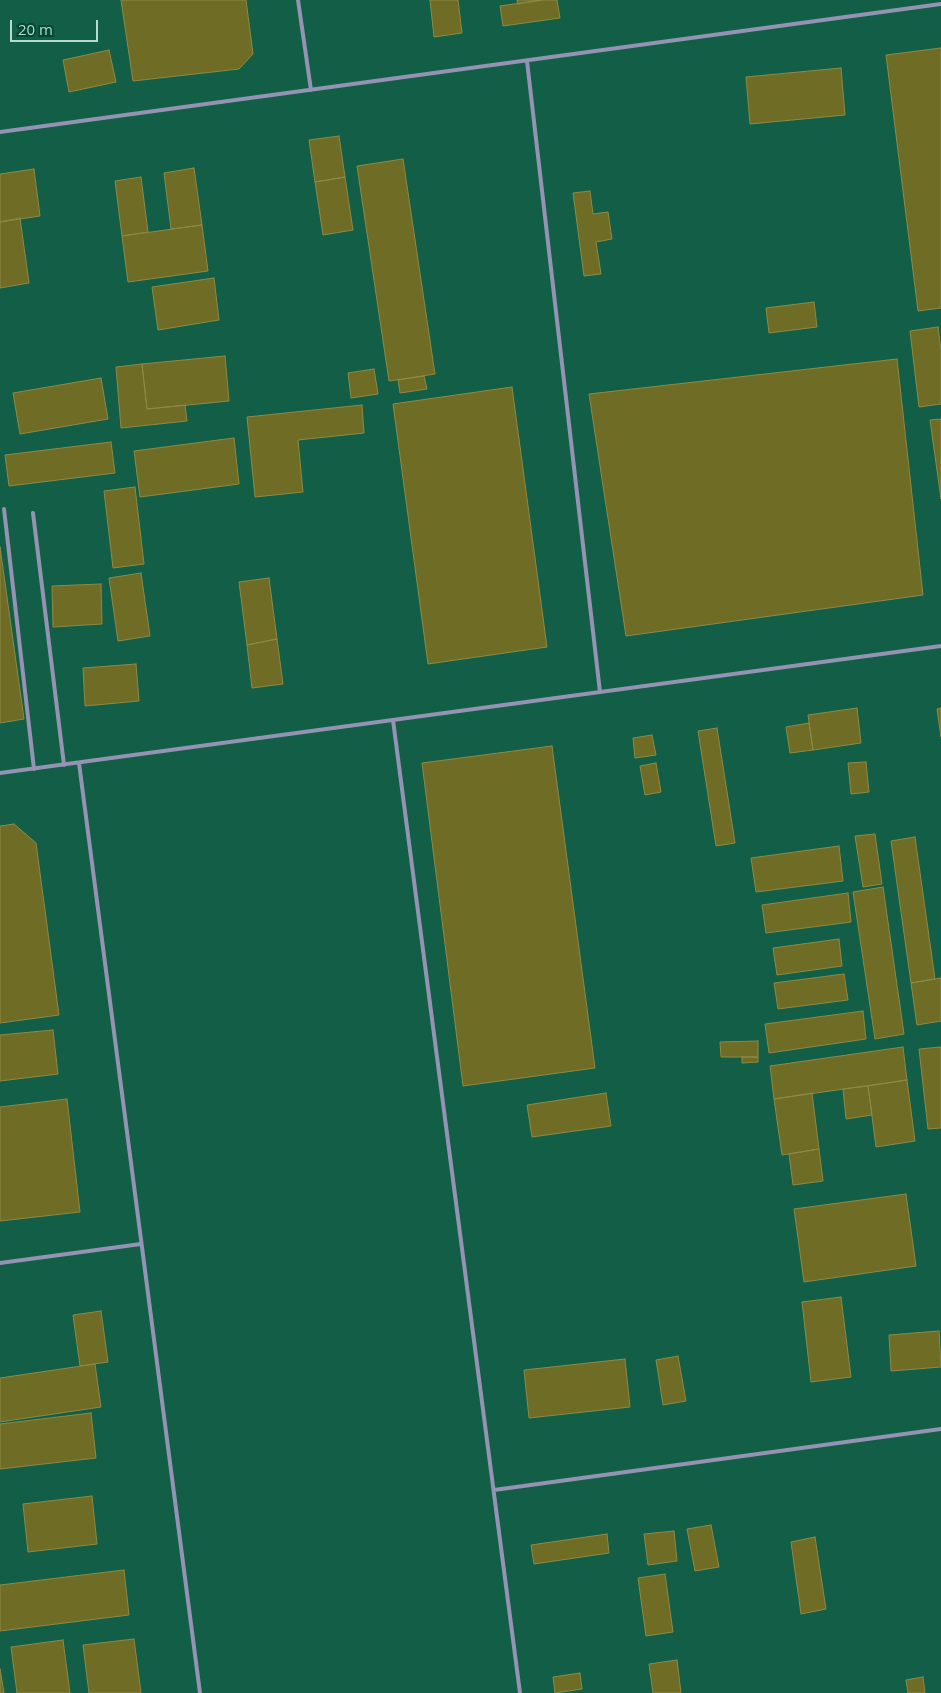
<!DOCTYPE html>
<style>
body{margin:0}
#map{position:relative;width:941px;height:1693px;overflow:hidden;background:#12523d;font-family:"Open Sans",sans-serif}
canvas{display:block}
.scale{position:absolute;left:10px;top:20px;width:88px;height:22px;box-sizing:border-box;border:2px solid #b6dbcb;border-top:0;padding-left:6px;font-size:15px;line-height:18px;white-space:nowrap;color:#b6dbcb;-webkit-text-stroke:4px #014733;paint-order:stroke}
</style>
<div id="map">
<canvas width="941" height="1693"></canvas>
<div class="scale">20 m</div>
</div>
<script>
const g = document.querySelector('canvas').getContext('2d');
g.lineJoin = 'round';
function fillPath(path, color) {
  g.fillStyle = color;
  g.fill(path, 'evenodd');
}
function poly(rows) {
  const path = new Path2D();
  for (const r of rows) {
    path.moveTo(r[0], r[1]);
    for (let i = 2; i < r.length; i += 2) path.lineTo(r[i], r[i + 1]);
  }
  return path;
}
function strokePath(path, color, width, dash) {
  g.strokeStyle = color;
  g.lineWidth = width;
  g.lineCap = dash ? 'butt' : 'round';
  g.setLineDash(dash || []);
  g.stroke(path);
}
fillPath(poly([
 [0,0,941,0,941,1693,0,1693]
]), '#135e47');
const building = poly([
 [121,0,246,0,253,54,239,69,133,81,121,0],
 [430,0,458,0,462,33,434,37,430,0],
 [517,0,542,0,518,4,517,0],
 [542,0,557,0,560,18,503,26,500,6,542,0],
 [941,48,941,308,918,311,886,55,941,48],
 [109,50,116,82,69,92,63,60,109,50],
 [841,68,845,115,750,124,746,77,841,68],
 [339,136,345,177,315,182,309,140,339,136],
 [403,159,435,374,389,381,357,166,403,159],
 [194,168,202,225,171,229,164,173,194,168],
 [34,169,40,216,0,222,0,174,34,169],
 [141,177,148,232,122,236,115,181,141,177],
 [345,177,353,230,323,235,315,182,345,177],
 [590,191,593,214,608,212,612,239,596,242,601,274,584,276,573,193,590,191],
 [20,218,29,283,0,288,0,222,20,218],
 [202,225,208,271,128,282,122,236,202,225],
 [214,278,219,320,158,330,152,287,214,278],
 [814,302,817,327,769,333,766,308,814,302],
 [938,327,941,351,941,404,919,407,910,331,938,327],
 [225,356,229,401,147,409,142,364,225,356],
 [897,359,923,595,626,636,589,394,897,359],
 [142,364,147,409,185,405,187,421,121,428,116,367,142,364],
 [374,369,378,394,351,398,348,373,374,369],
 [424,376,427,389,400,393,398,380,424,376],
 [101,378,108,419,20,434,13,393,101,378],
 [512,387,547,647,428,664,393,404,512,387],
 [362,405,364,433,298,440,303,492,255,497,247,417,362,405],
 [941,419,941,499,930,420,941,419],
 [234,438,239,484,140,497,134,451,234,438],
 [111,442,115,473,9,486,5,455,111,442],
 [135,487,144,564,113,568,104,491,135,487],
 [0,547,24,719,0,723,0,547],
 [141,573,150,636,118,641,109,578,141,573],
 [269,578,277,639,247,645,239,582,269,578],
 [101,584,102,624,53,627,52,586,101,584],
 [277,639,283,684,252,688,247,645,277,639],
 [136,664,139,701,85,706,83,668,136,664],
 [857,708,861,743,813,750,808,715,857,708],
 [941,708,941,737,937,709,941,708],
 [809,723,813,750,790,753,786,727,809,723],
 [717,728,735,843,716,846,698,731,717,728],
 [652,735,656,755,635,758,633,738,652,735],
 [552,746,595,1068,463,1086,422,763,552,746],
 [866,762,869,792,851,794,848,763,866,762],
 [656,763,661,792,645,795,640,766,656,763],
 [14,824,36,843,59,1015,0,1023,0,826,14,824],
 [875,834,882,884,863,887,855,836,875,834],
 [915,837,935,979,911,983,891,841,915,837],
 [839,846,843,881,756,892,751,858,839,846],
 [883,887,904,1034,875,1039,853,892,883,887],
 [848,893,851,922,766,933,762,905,848,893],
 [839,939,842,966,777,975,773,948,839,939],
 [844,974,848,1000,778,1009,774,983,844,974],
 [941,978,941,1021,917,1025,911,983,941,978],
 [863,1011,866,1039,769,1053,765,1024,863,1011],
 [53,1030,58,1074,0,1081,0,1035,53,1030],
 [758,1041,758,1057,721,1057,720,1042,758,1041],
 [903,1047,907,1080,774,1099,770,1066,903,1047],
 [941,1047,941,1128,928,1129,919,1049,941,1047],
 [742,1057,758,1057,758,1062,742,1063,742,1057],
 [907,1080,915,1141,876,1147,868,1086,907,1080],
 [868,1086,872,1115,846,1119,843,1089,868,1086],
 [606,1093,611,1126,532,1137,527,1105,606,1093],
 [812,1093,819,1149,782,1155,774,1099,812,1093],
 [67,1099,80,1212,0,1221,0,1107,67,1099],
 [819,1149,823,1181,793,1185,789,1154,819,1149],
 [906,1194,916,1266,804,1282,794,1209,906,1194],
 [841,1297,851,1377,811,1382,802,1302,841,1297],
 [101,1311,108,1362,80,1366,73,1315,101,1311],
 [939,1331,941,1367,891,1371,889,1335,939,1331],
 [678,1356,686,1401,663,1405,656,1360,678,1356],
 [625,1359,630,1407,529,1418,524,1370,625,1359],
 [95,1364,101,1407,0,1422,0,1378,95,1364],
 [91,1413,96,1458,0,1469,0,1424,91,1413],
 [92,1496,97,1544,28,1552,23,1504,92,1496],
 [711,1525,719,1567,695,1571,687,1529,711,1525],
 [674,1531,677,1561,648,1565,644,1534,674,1531],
 [607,1534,609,1553,534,1564,531,1545,607,1534],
 [815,1537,826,1609,801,1614,791,1542,815,1537],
 [124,1570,129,1615,0,1631,0,1585,124,1570],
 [665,1574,673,1632,646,1636,638,1578,665,1574],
 [134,1639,141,1693,89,1693,83,1645,134,1639],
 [63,1640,70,1693,17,1693,11,1647,63,1640],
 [677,1660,681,1693,653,1693,649,1664,677,1660],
 [0,1669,4,1693,0,1693,0,1669],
 [580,1673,582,1689,555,1693,553,1677,580,1673],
 [923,1677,925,1693,908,1693,906,1680,923,1677]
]);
fillPath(building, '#6f6c26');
strokePath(building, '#8d8a46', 1);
strokePath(poly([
 [298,0,311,90],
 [527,61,600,692],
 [0,132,941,4],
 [4,509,34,769],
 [33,513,64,765],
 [393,720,520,1693],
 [79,763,200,1693],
 [0,773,941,646],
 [0,1263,141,1244],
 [494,1490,941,1429]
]), '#9493b3', 4);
</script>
